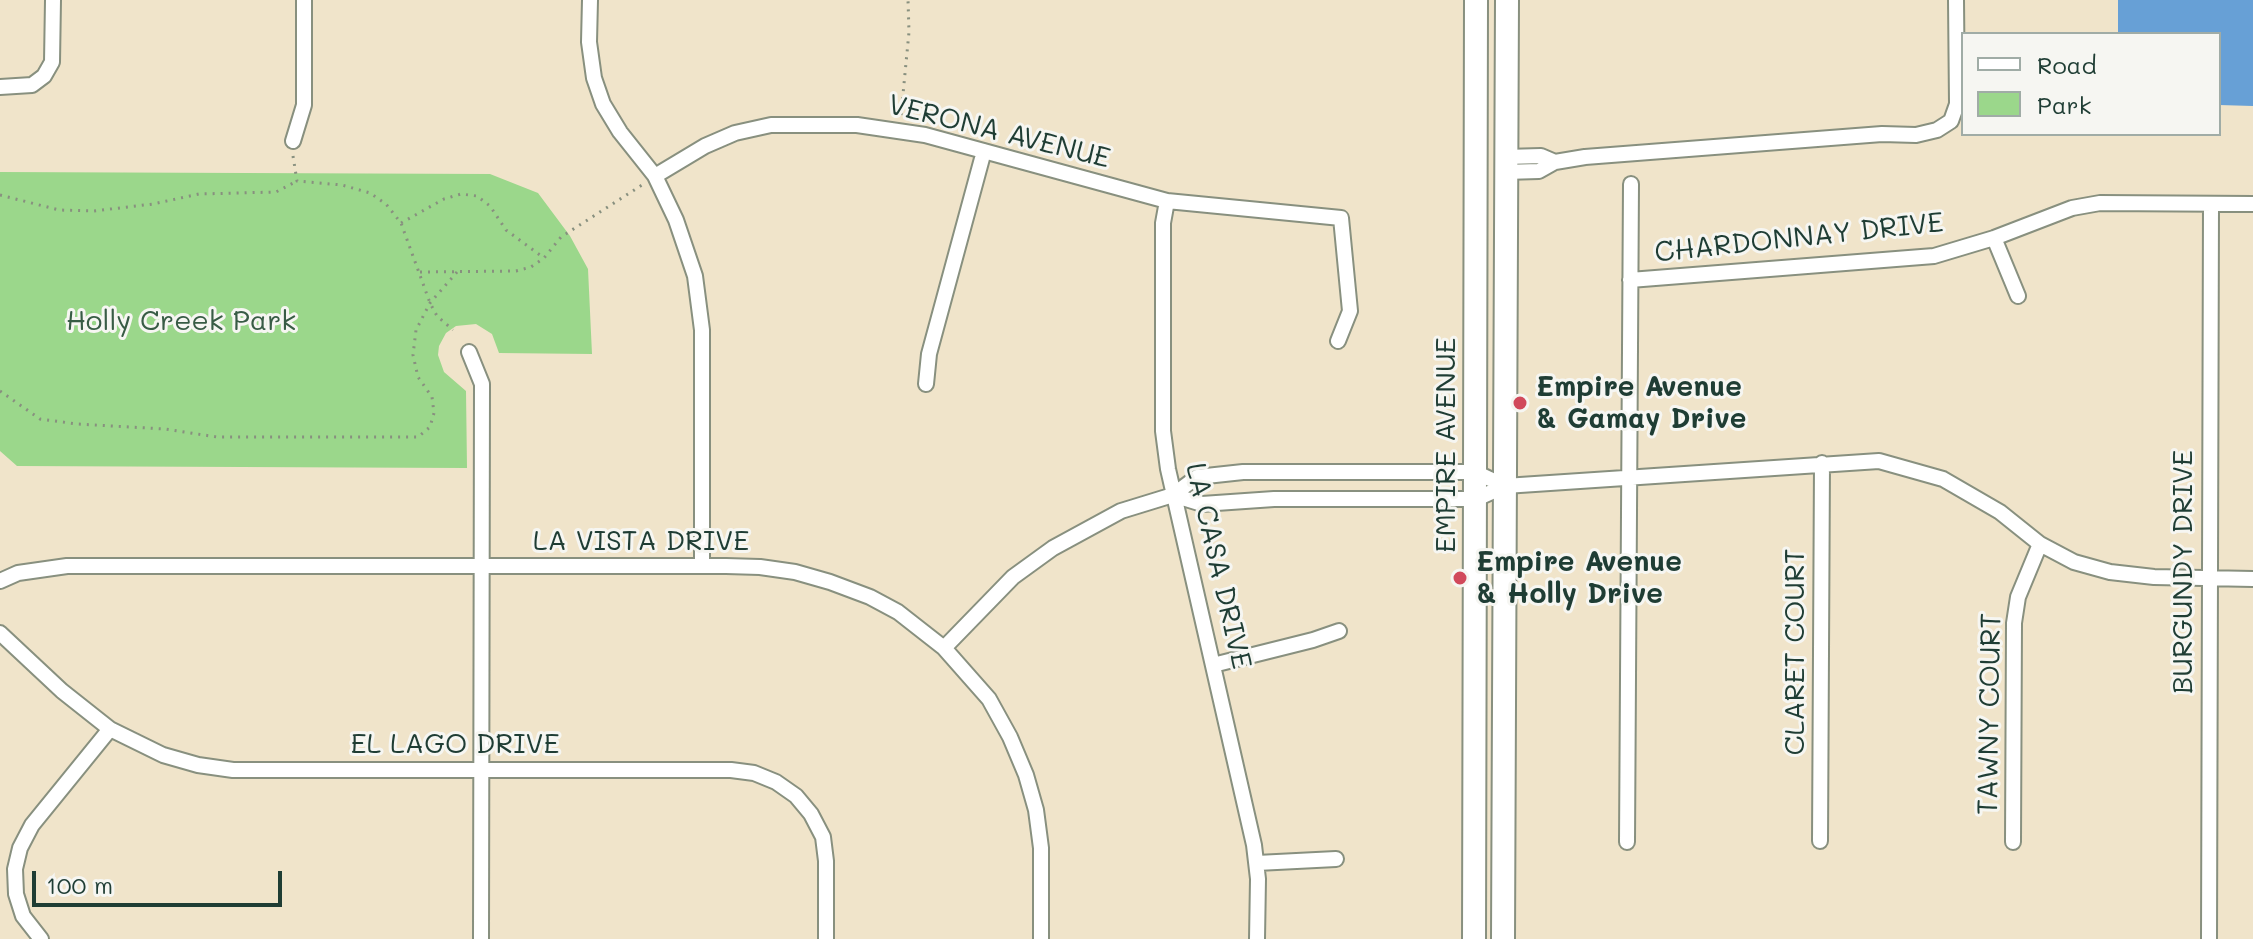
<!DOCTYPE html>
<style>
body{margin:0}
#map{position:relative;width:2253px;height:939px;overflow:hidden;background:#f0e4ca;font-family:Mali,sans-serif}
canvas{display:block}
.legend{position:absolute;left:1961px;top:32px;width:260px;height:104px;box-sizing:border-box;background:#f6f6f2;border:2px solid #a0aca6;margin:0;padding:10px 14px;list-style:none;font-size:24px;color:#1f3d34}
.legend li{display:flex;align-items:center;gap:16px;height:40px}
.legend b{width:40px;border:2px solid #a0aca6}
.scale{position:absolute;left:32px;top:871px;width:250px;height:36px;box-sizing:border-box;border:4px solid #1f3d34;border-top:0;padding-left:10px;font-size:24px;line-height:28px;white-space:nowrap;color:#1f3d34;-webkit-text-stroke:6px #f6f6f2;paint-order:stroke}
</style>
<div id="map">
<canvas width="2253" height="939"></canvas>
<ul class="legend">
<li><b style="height:10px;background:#fff"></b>Road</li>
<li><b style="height:22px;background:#9bd78b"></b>Park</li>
</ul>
<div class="scale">100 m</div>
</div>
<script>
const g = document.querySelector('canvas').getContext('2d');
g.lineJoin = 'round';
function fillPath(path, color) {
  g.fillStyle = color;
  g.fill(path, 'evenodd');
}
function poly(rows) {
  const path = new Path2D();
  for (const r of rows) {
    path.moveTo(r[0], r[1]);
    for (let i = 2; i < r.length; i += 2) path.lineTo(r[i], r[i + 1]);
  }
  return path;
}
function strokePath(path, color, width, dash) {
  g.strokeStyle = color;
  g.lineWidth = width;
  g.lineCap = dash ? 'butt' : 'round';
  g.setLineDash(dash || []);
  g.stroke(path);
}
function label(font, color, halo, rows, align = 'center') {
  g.font = font + ' Mali,sans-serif';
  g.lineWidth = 6;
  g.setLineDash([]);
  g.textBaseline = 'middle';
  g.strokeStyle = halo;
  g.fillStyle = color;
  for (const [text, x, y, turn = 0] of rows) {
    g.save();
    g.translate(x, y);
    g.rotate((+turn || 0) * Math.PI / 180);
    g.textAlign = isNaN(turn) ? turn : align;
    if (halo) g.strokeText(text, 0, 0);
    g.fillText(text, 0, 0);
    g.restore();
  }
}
fillPath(poly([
 [0,172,490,174,538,193,570,236,588,269,592,354,499,353,492,334,476,324,456,326,446,333,439,346,438,355,444,372,466,391,467,468,17,466,0,451]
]), '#9bd78b');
fillPath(poly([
 [2118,0,2253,0,2253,106,2219,105,2219,34,2118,34]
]), '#67a0d6');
const minor = poly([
 [590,0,589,42,594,78,603,104,620,132,655,176,676,220,695,276,702,330,702,566],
 [0,87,32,85,44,76,52,62,53,0],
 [293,141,304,105,304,0],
 [1505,157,1541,156,1555,162],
 [1505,172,1539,171,1555,162,1585,157,1882,134,1916,135,1937,130,1951,121,1957,104,1956,0],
 [655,176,705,146,735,133,771,125,857,125,925,135,1167,201,1341,218,1350,311,1338,341],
 [1167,201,1163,223,1163,431,1168,469,1254,845,1258,879,1257,939],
 [1994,238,2018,296],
 [1630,280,1934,256,1994,238,2072,208,2100,203,2253,204],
 [469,352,482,384,481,939],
 [926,384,929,354,984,151],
 [1173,495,1202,504,1274,499,1476,499,1505,486,1879,461,1943,479,2000,512,2040,544,2074,562,2110,572,2154,577,2253,579],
 [0,581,18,573,67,566,726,566,760,567,795,572,830,582,870,597,898,612,944,648,989,699,1010,737,1026,775,1036,810,1041,848,1041,939],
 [0,633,62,691,110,729,163,755,198,765,233,770,731,770,754,773,776,782,796,796,811,814,823,837,826,861,826,939],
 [944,648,1013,577,1053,548,1121,511,1173,495,1197,477,1243,472,1475,472,1505,486],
 [1213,665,1313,640,1339,631],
 [1820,841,1822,463],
 [1627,842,1631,184],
 [2013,842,2014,623,2018,597,2040,544],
 [1257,863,1336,859],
 [41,939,23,916,16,894,15,869,20,848,32,825,110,729],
 [2209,939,2211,204]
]);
const secondary = poly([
 [1474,939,1476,0],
 [1503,939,1507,0]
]);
strokePath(minor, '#88907f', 18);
strokePath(secondary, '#88907f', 26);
strokePath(poly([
 [901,115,909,32,908,0],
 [293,156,297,181,342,185,370,193,386,204,401,223,430,303,437,316,453,330],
 [0,195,59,210,94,211,153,204,199,194,276,192,297,181],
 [401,223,444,199,461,194,477,196,490,206,506,230,544,258],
 [420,272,516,271,531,267,544,258,561,237,642,185],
 [0,391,40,419,77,424,165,429,217,437,418,437,430,427,434,413,432,397,418,377,413,355,416,330,430,303,457,272]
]), '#88907f', 3, [2, 6]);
strokePath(minor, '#fff', 14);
strokePath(secondary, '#fff', 22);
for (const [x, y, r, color] of [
 [1520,403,8,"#d1495b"],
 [1460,578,8,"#d1495b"]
]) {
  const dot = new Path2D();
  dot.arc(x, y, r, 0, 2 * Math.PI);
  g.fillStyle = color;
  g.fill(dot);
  strokePath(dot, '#f6f6f2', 3);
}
label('28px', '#1f3d34', '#f6f6f2', [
 ["VERONA AVENUE",999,132,14],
 ["CHARDONNAY DRIVE",1799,238,-6],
 ["EMPIRE AVENUE",1446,445,-90],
 ["LA VISTA DRIVE",641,541],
 ["LA CASA DRIVE",1218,566,77],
 ["BURGUNDY DRIVE",2183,572,-90],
 ["CLARET COURT",1795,652,-90],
 ["TAWNY COURT",1990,714,-89],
 ["EL LAGO DRIVE",455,744]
]);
label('28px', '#385c45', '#f6f6f2', [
 ["Holly Creek Park",181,321]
]);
label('bold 28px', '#1f3d34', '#f6f6f2', [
 ["Empire Avenue",1536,387],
 ["& Gamay Drive",1536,419],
 ["Empire Avenue",1476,562],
 ["& Holly Drive",1476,594]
], 'left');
</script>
